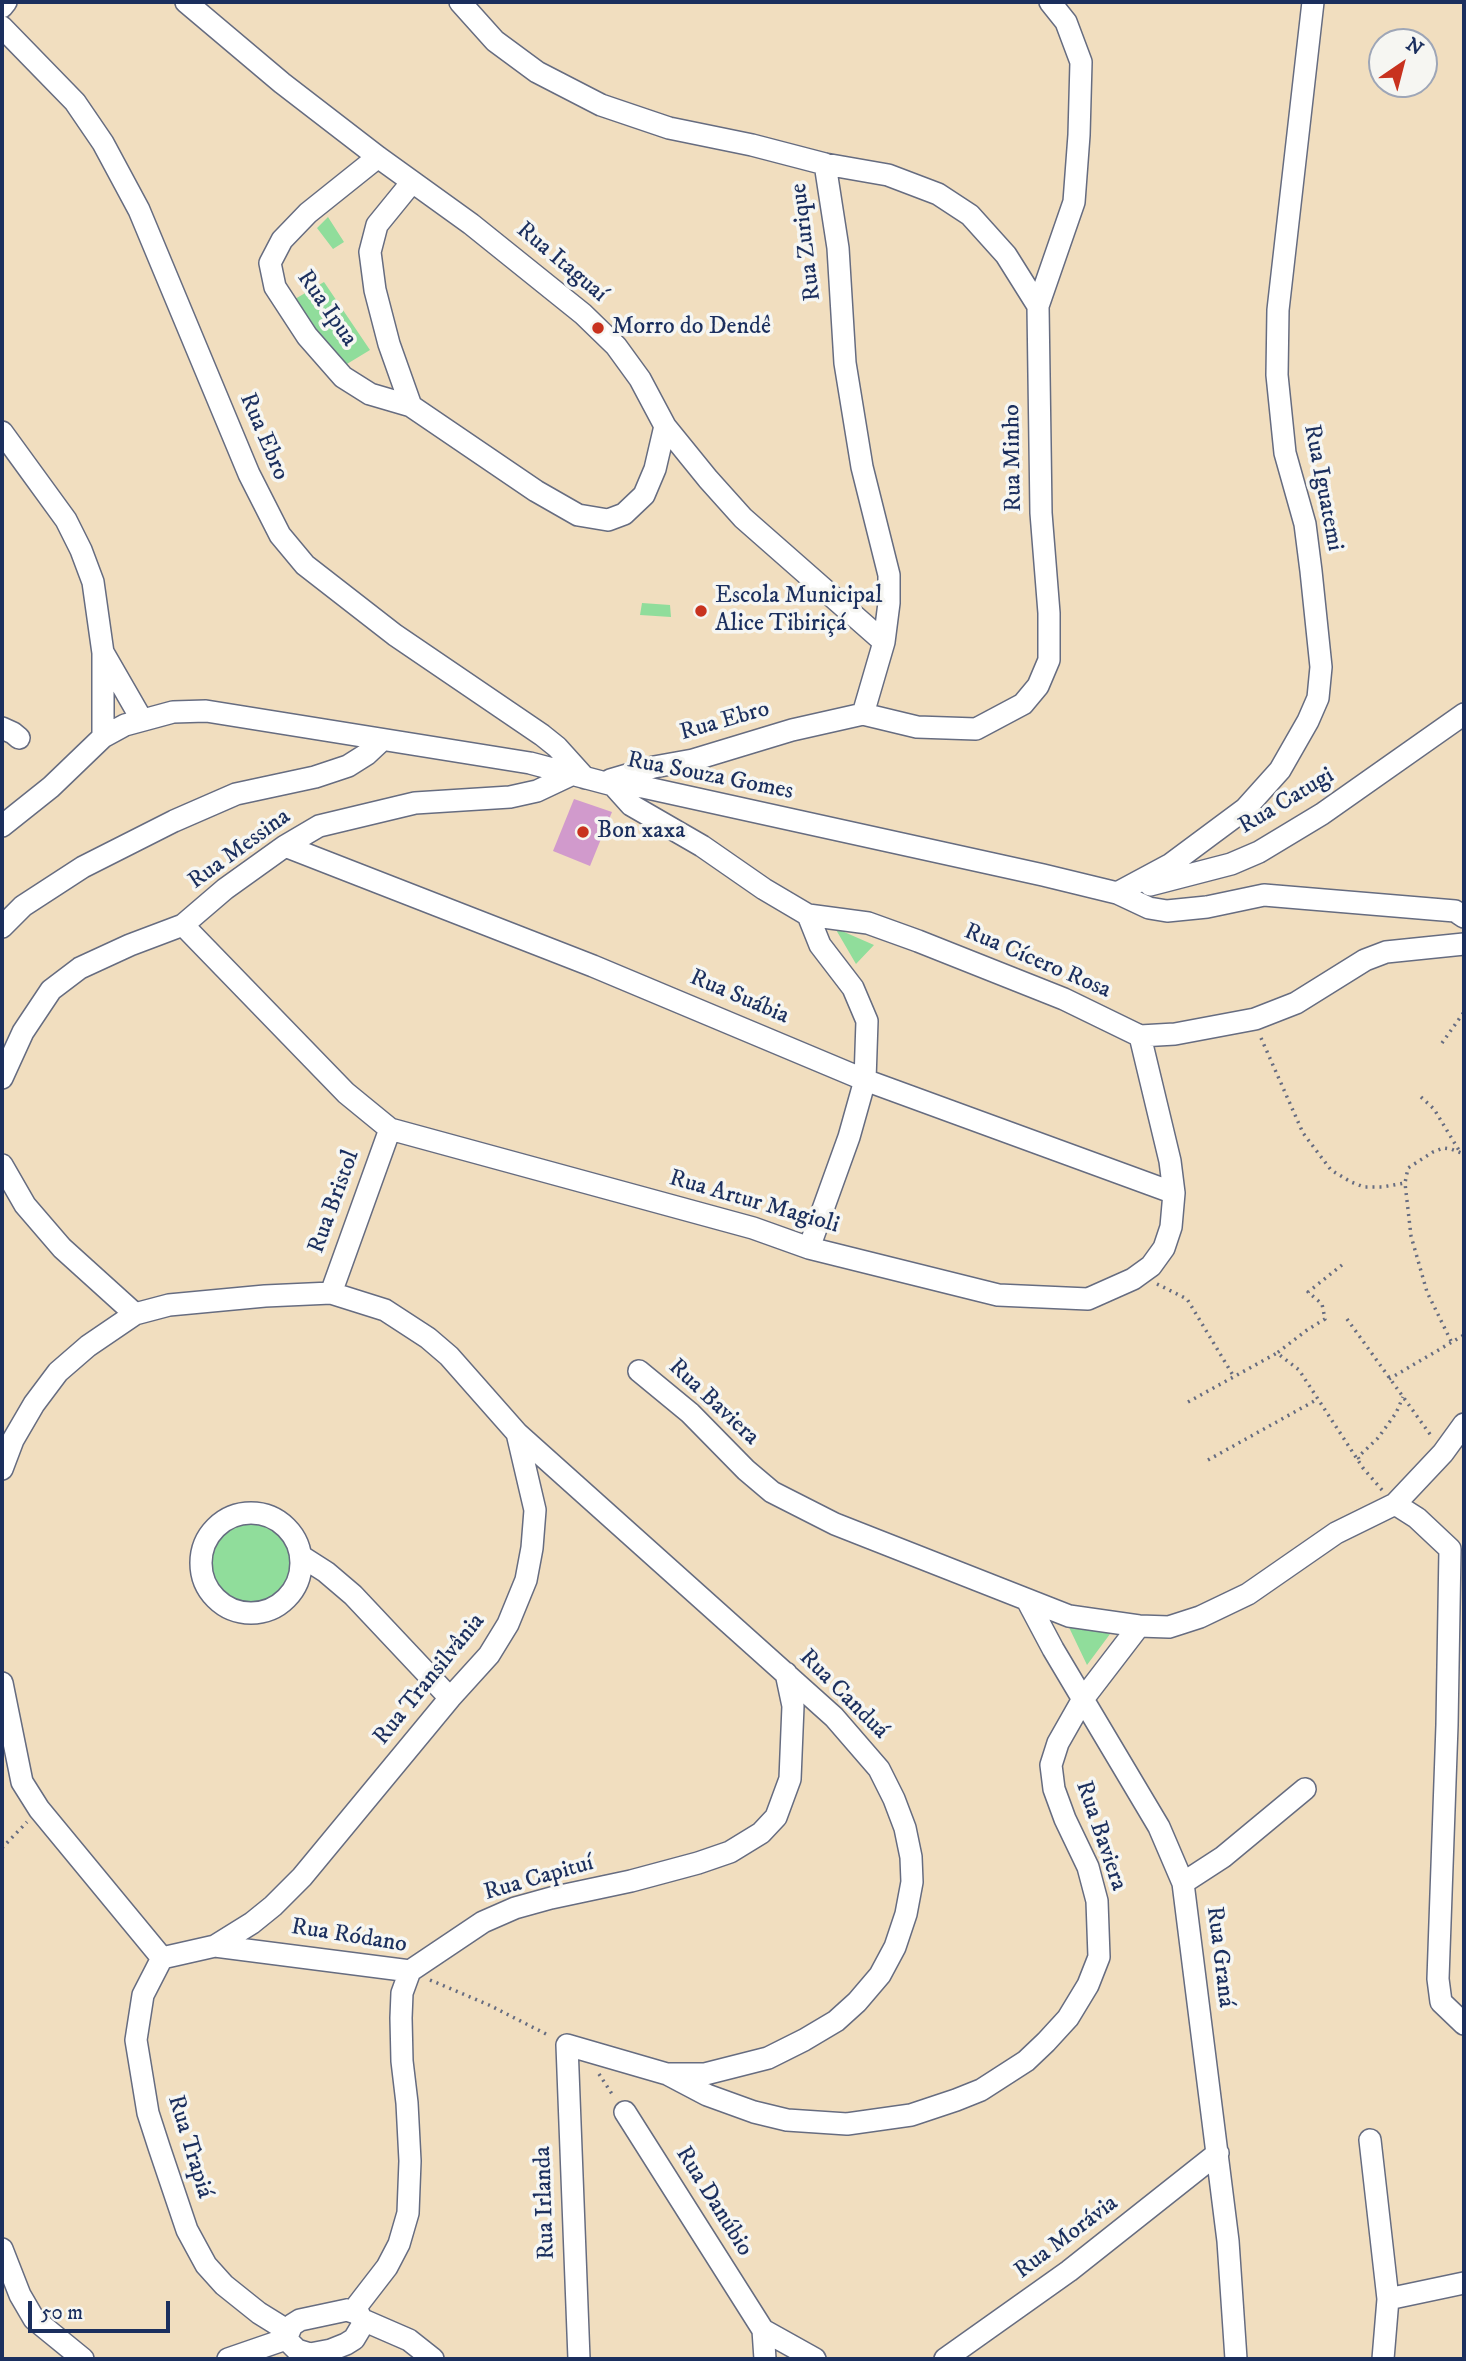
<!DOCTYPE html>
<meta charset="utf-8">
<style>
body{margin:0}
#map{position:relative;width:1466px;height:2361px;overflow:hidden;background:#f1debf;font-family:"IM FELL DW Pica",serif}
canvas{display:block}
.frame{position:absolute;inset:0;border:4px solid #1b2f5e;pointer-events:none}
.north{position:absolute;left:1368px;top:28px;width:70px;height:70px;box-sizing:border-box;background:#f6f6f2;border:2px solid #9ea6b7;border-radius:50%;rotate:35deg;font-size:19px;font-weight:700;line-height:28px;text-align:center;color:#1b2f5e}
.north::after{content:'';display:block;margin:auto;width:24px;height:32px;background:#c8321e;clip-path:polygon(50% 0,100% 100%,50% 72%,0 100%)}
.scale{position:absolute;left:28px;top:2301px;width:142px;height:32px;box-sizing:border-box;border:4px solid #1b2f5e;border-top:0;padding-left:9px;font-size:21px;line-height:24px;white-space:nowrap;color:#1b2f5e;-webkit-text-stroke:5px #f6f6f2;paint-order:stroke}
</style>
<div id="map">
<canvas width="1466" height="2361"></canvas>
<div class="frame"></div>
<div class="north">N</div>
<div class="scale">50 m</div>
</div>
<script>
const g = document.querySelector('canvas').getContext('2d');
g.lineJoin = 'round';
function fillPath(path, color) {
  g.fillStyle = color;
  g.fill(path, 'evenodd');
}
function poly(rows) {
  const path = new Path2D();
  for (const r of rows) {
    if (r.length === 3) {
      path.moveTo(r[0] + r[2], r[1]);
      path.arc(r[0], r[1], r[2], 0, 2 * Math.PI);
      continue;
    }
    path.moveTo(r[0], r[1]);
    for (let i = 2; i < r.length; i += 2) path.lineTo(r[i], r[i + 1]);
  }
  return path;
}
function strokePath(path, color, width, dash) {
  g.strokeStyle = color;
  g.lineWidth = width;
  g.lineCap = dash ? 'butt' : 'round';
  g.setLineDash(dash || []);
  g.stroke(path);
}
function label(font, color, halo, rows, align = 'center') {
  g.font = font + ' "IM FELL DW Pica",serif';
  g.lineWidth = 7;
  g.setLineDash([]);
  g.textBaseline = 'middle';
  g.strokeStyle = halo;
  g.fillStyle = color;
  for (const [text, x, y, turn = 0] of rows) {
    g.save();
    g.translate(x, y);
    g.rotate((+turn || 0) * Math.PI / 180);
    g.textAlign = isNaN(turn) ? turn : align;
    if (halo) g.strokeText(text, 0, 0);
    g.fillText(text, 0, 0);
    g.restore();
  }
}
fillPath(poly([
 [328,217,344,242,333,249,317,228],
 [324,282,370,350,342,367,295,299],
 [642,603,670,605,671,617,640,615],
 [835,928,874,945,856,964],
 [250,1562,45],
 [1065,1619,1110,1634,1087,1665]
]), '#90dd9b');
fillPath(poly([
 [574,799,612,812,590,866,553,851]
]), '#d19acc');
const minor = poly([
 [186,2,282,83,378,157,471,224,583,314,616,346,640,379,665,426,708,479,743,518,884,642],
 [460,2,495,41,537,72,601,105,669,128,752,145,825,164,888,175,938,194,970,215,1006,255,1038,306,1041,513,1049,613,1049,660,1038,686,1023,704,976,729,917,727,863,714,792,730,693,760,654,767,610,780],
 [2,7,6,2],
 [2,27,75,102,103,143,139,210,249,474,280,535,305,565,395,635,542,735,557,747,585,778],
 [378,157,308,213,282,240,270,263,275,287,307,336,343,377,370,394,411,406,536,491,578,515,608,520,624,514,644,495,655,469,665,426],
 [825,164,838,248,845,363,862,467,889,575,889,603,884,642,863,714],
 [1038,306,1074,202,1079,135,1081,62,1066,22,1050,2],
 [411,406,389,344,375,290,370,252,377,225,412,182],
 [2,432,66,520,81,550,93,582,103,653,103,737],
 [104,654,142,720],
 [2,728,13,733,19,738],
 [613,785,631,805,702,846,764,889,808,915,868,923,918,941,1064,999,1140,1036,1175,1034,1255,1019,1296,1003,1365,960,1386,952,1464,944],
 [2,826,51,787,103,737,125,725,173,712,206,711,530,763,613,785,643,787,1043,875,1117,893,1149,908,1167,911,1207,907,1264,895,1455,911,1464,917],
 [285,846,593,966,865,1080,1174,1193],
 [1150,885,1231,864,1259,852,1322,814,1464,714],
 [1117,893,1171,864,1245,809,1280,770,1308,721,1318,698,1321,667,1311,571,1305,524,1285,453,1277,375,1278,310,1313,2],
 [808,915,820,945,853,988,867,1021,865,1080,849,1137,809,1248],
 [183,925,346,1093,390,1129,753,1228,809,1248,998,1295,1088,1299,1133,1279,1151,1266,1164,1248,1171,1227,1174,1193,1170,1161,1140,1036],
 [2,927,23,906,83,867,174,821,236,794,315,777,348,766,367,754,382,740],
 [2,1078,23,1032,51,990,80,968,130,945,183,925,225,889,285,846,319,826,415,803,510,797,537,791,573,774],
 [2,1165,25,1205,62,1248,135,1314],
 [331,1293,390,1129],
 [639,1371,690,1413,746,1470,772,1492,835,1524,1069,1616,1139,1626,1169,1627,1200,1617,1248,1594,1336,1533,1395,1504,1443,1453,1464,1424],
 [517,1433,834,1717,879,1769,894,1799,905,1828,911,1857,912,1882,906,1914,895,1947,880,1975,857,2002,836,2021,804,2040,768,2058,705,2074,667,2074,567,2045,579,2359],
 [2,1469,13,1440,34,1404,58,1372,88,1346,135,1314,169,1305,265,1296,331,1293,385,1310,428,1338,449,1356,517,1433,535,1510,532,1548,526,1580,508,1624,489,1655,450,1698,302,1877,273,1906,252,1923,215,1946,162,1958],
 [1395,1504,1417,1518,1450,1549,1447,1725,1438,1979,1441,2002,1464,2024],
 [251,1563,50],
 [301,1556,326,1572,353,1595,450,1698],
 [1027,1600,1053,1649,1159,1827,1183,1883,1228,2241,1236,2359],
 [2,1683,22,1782,39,1809,162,1958],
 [1183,1883,1223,1857,1305,1789],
 [215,1946,410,1971],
 [162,1958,143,1995,136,2040,148,2113,159,2147,187,2230,206,2265,224,2285,259,2313,288,2331],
 [669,2075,707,2095,754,2112,787,2120,847,2124,911,2115,956,2100,981,2090,1026,2061,1046,2042,1068,2018,1088,1985,1099,1957,1097,1901,1088,1867,1065,1819,1054,1789,1051,1765,1058,1743,1083,1699,1139,1626],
 [625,2112,763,2330,815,2359],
 [1370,2140,1388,2299,1383,2359],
 [2,2249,20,2295,34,2319,83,2359],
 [1388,2299,1464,2283],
 [347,2310,359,2314,363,2324,354,2339,346,2344,331,2350,310,2354,297,2350,286,2339,292,2325,300,2320,347,2310],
 [353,2311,387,2267,399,2244,408,2213,410,2161,407,2103,402,2061,401,2018,402,1993,410,1971,483,1922,515,1908,551,1898,631,1881,698,1863,730,1852,761,1833,776,1817,790,1779,793,1706,786,1673],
 [363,2320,409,2340,433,2359],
 [763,2330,765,2359],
 [228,2359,286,2339],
 [945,2359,1069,2271,1218,2153]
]);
strokePath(minor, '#666c80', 24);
strokePath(poly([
 [1261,1038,1303,1133,1331,1170,1351,1182,1364,1187,1382,1187,1405,1183],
 [1442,1043,1464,1012],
 [1421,1097,1434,1109,1460,1152],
 [1342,1265,1308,1292,1322,1304,1325,1319,1307,1330,1277,1353,1299,1370,1363,1468,1382,1490],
 [1157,1284,1187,1299,1234,1377],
 [1347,1319,1432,1437],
 [1451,1341,1427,1292,1411,1236,1405,1183,1408,1168,1433,1152,1443,1148,1451,1149,1464,1154],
 [1389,1379,1464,1335],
 [1188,1402,1277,1353],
 [1359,1459,1358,1457,1378,1438,1396,1413,1403,1397],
 [1208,1460,1318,1399],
 [2,1848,27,1822],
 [430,1980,489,2005,550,2036],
 [599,2074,614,2097]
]), '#666c80', 3.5, [2, 5]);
strokePath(minor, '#fff', 21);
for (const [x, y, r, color] of [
 [598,328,7,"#c8321e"],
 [701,611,7,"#c8321e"],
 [583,832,7,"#c8321e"]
]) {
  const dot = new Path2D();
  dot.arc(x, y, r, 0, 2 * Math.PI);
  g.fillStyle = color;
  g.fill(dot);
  strokePath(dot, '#f6f6f2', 2.5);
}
label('24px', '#1b2f5e', '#f6f6f2', [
 ["Rua Zurique",807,242,-97],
 ["Rua Itaguaí",561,263,40],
 ["Rua Ipua",326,309,55],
 ["Rua Ebro",263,437,67],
 ["Rua Minho",1014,458,-91],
 ["Rua Iguatemi",1322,488,79],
 ["Rua Ebro",725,722,-16],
 ["Rua Souza Gomes",710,777,11],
 ["Rua Catugi",1287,802,-31],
 ["Rua Messina",240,850,-36],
 ["Rua Cícero Rosa",1037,962,23],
 ["Rua Suábia",739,998,23],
 ["Rua Bristol",335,1202,-70],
 ["Rua Artur Magioli",754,1203,16],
 ["Rua Baviera",713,1403,43],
 ["Rua Transilvânia",430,1680,-51],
 ["Rua Canduá",843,1695,45],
 ["Rua Baviera",1100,1836,71],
 ["Rua Capituí",539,1879,-16],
 ["Rua Ródano",349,1937,9],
 ["Rua Graná",1219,1957,83],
 ["Rua Trapiá",189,2147,73],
 ["Rua Danúbio",713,2202,58],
 ["Rua Irlanda",546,2203,-92],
 ["Rua Morávia",1067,2238,-37]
]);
label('24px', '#1b2f5e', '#f6f6f2', [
 ["Morro do Dendê",612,328],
 ["Escola Municipal",715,597],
 ["Alice Tibiriçá",715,625],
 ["Bon xaxa",597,832]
], 'left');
</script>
